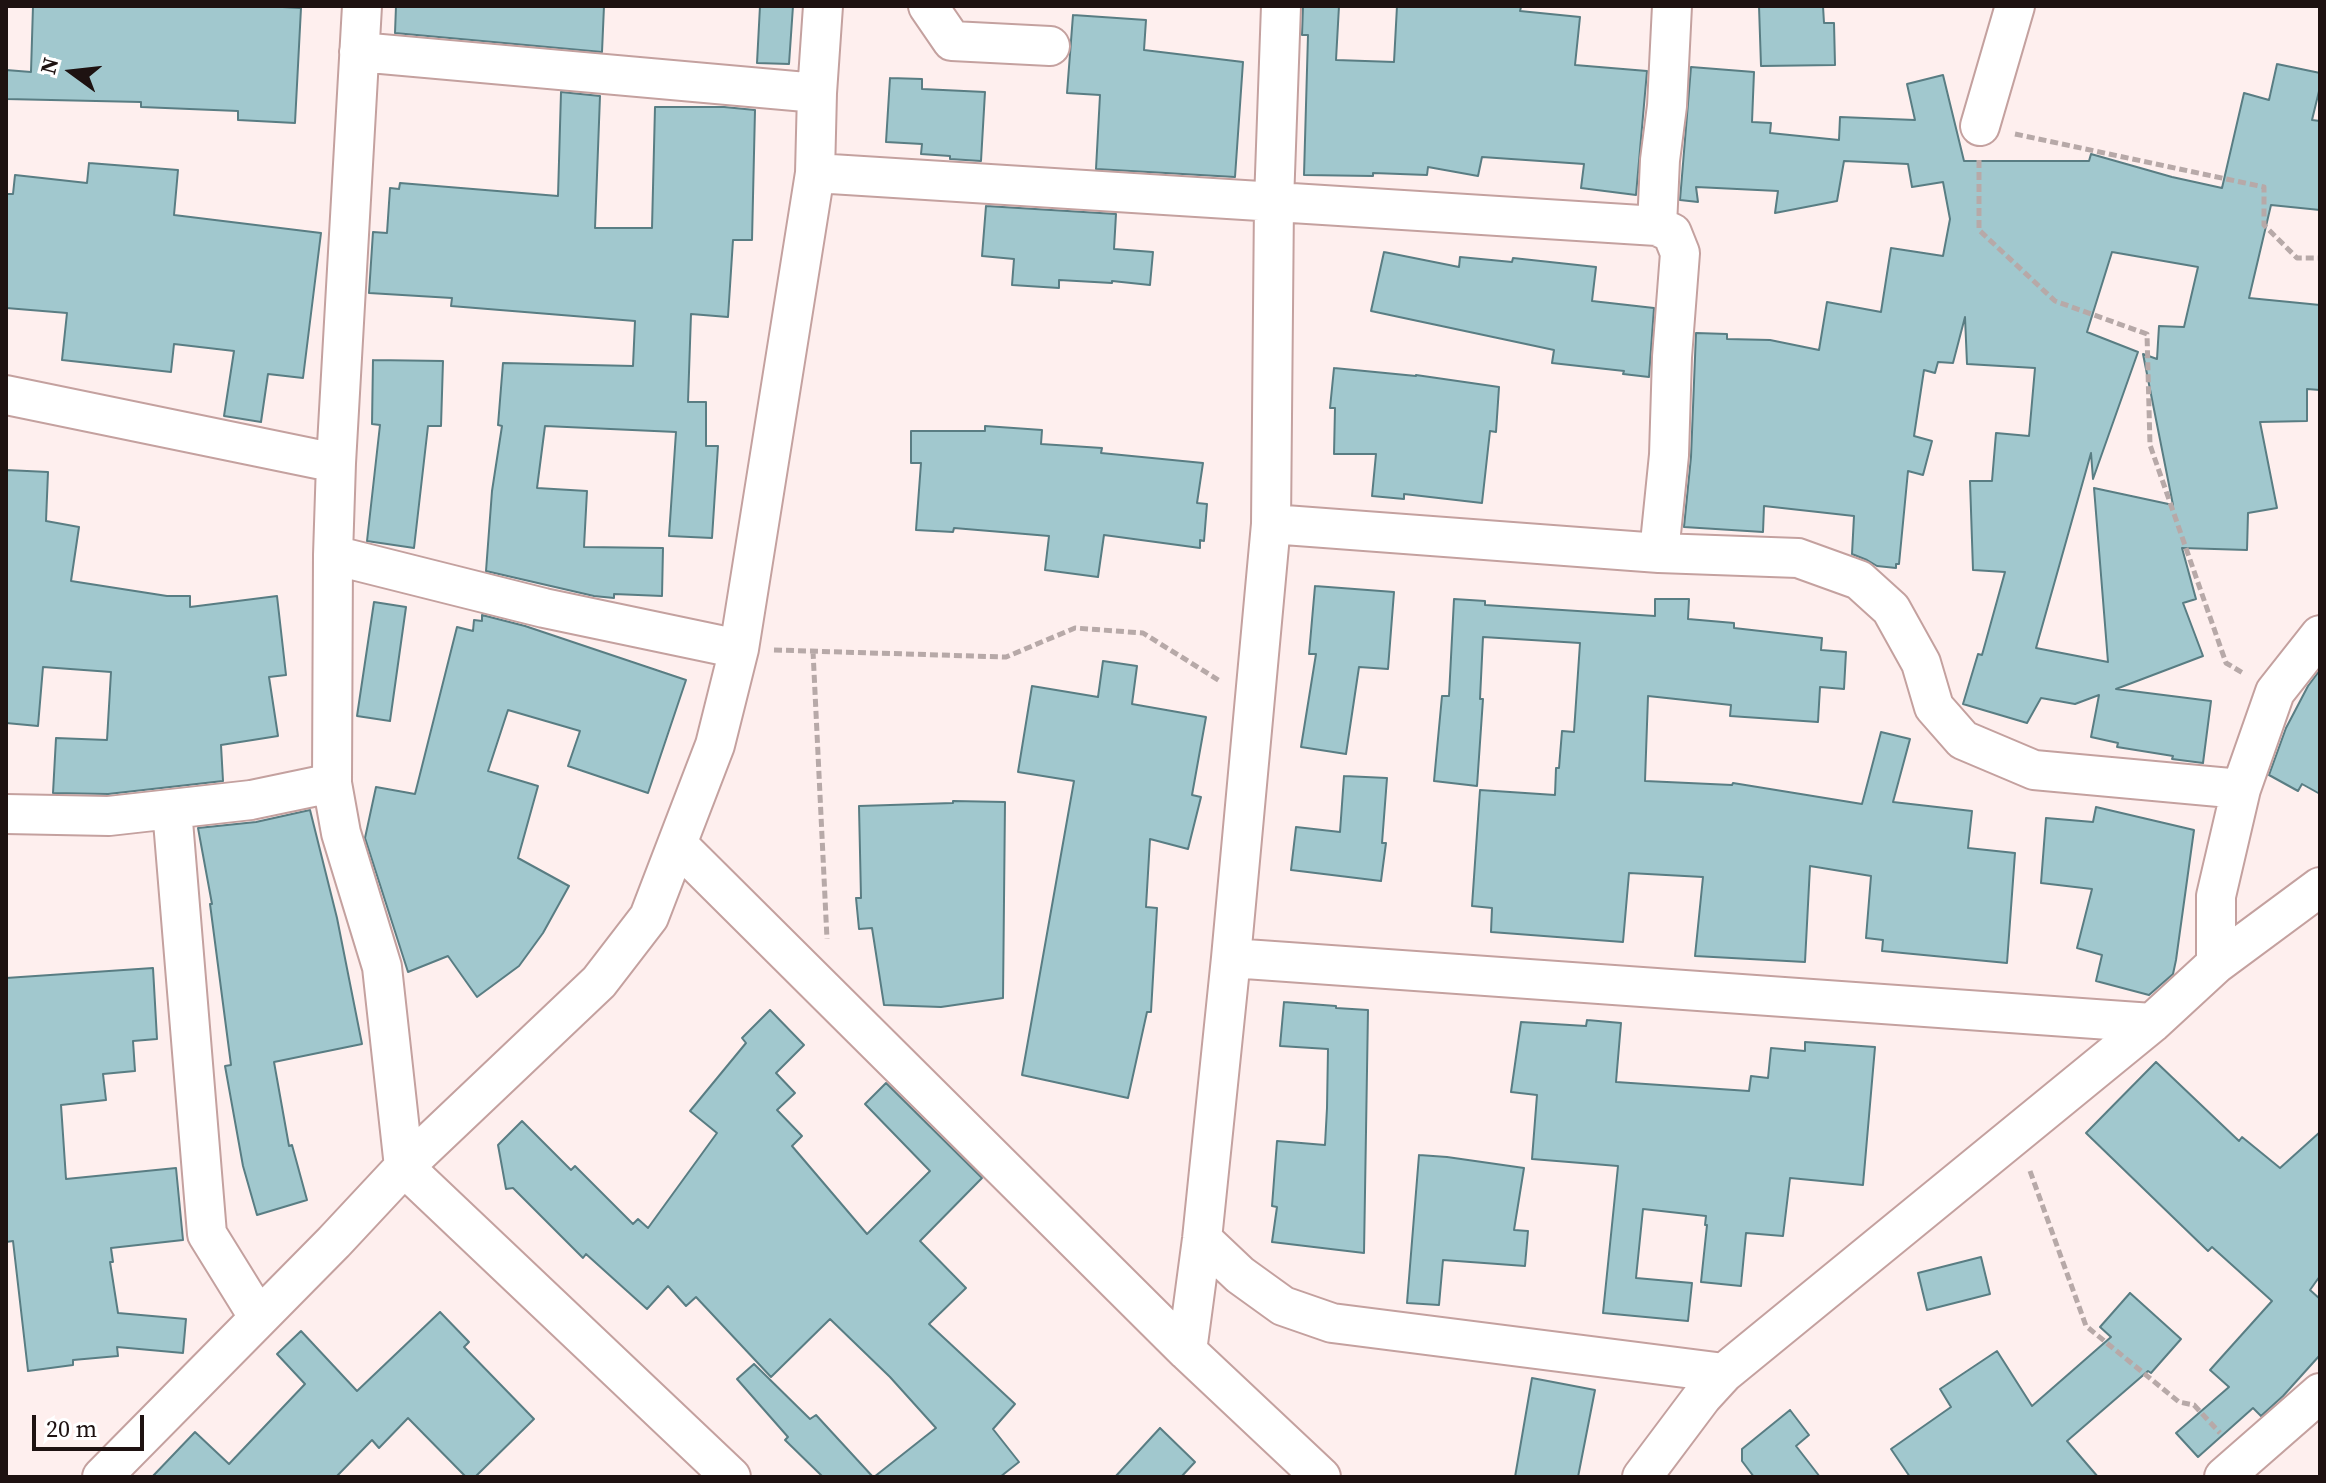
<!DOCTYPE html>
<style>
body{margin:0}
#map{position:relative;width:2326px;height:1483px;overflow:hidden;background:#feefee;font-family:"Source Serif 4",serif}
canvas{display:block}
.frame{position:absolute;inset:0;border:8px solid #1e1211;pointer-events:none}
.north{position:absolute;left:32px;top:32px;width:80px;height:80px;-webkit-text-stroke:6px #fff;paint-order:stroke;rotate:285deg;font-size:22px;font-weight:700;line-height:32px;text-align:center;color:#1e1211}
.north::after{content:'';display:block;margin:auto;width:28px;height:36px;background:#1e1211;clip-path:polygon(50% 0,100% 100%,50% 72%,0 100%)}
.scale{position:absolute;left:32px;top:1415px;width:112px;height:36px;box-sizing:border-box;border:4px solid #1e1211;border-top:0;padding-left:10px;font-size:24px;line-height:28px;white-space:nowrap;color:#1e1211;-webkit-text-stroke:6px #fff;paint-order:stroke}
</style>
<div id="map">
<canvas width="2326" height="1483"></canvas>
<div class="frame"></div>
<div class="north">N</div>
<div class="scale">20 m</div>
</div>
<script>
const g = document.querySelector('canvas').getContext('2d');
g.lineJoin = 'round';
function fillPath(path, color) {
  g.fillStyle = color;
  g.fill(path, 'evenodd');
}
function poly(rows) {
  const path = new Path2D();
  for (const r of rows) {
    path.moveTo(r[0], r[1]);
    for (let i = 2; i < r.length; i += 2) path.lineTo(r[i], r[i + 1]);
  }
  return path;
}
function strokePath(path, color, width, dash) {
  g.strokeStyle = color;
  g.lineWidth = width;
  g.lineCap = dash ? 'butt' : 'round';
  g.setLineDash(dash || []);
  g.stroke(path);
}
const building = poly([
 [33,6,264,6,301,8,295,123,238,120,238,111,141,107,141,102,6,99,6,70,31,72,33,6],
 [396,6,604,6,602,52,395,33,396,6],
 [760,6,793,6,789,64,757,63,760,6],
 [1303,6,1339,6,1336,60,1394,62,1397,6,1521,7,1520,11,1580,17,1575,65,1647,71,1636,195,1581,188,1584,164,1482,157,1478,176,1428,167,1427,175,1373,173,1373,176,1304,175,1308,35,1302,35,1303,6],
 [1759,6,1823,6,1824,23,1834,23,1835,65,1761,66,1759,6],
 [1073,15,1146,20,1144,50,1243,62,1235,177,1096,169,1100,95,1067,93,1073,15],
 [2277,64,2320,73,2320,87,2312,120,2320,121,2320,210,2271,205,2249,298,2320,305,2320,390,2307,389,2307,421,2260,422,2277,508,2248,513,2247,550,2182,548,2196,599,2183,603,2203,656,2116,689,2211,701,2203,763,2172,759,2173,756,2117,747,2118,743,2091,737,2099,695,2075,704,2041,698,2027,723,1963,704,1978,654,1982,655,2005,572,1973,570,1970,481,1992,481,1996,433,2029,436,2035,368,1967,364,1965,317,1953,363,1938,362,1935,373,1924,370,1914,436,1932,441,1923,475,1908,471,1899,564,1896,564,1896,568,1877,566,1867,560,1852,554,1854,516,1764,506,1763,532,1684,527,1691,457,1696,333,1727,334,1727,339,1770,340,1819,350,1827,302,1881,312,1891,248,1943,256,1950,219,1943,182,1912,187,1908,164,1844,161,1837,201,1775,213,1778,191,1696,187,1698,202,1680,200,1691,67,1754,72,1752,122,1771,123,1770,133,1839,140,1840,117,1915,120,1907,84,1943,75,1964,161,2089,161,2091,154,2172,177,2222,188,2244,93,2269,100,2277,64],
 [2112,252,2198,267,2184,327,2159,326,2157,359,2143,354,2173,505,2094,488,2108,662,2036,648,2091,453,2093,479,2138,352,2087,332,2112,252],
 [890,78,922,79,922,89,985,92,981,161,950,159,950,156,921,154,922,144,886,142,890,78],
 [561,92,600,96,595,228,652,228,655,107,724,107,755,110,752,240,733,240,728,317,691,314,688,402,706,402,706,446,718,446,712,538,669,536,676,432,545,426,537,488,587,491,584,547,663,548,662,596,614,594,614,598,594,596,486,571,492,491,502,426,498,425,503,363,633,366,635,321,451,306,452,298,369,293,373,232,387,233,390,188,399,189,400,183,558,196,561,92],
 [89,163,178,170,174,215,321,233,303,378,268,374,261,422,224,416,234,351,174,344,171,372,62,360,67,313,6,308,6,194,13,194,15,175,87,183,89,163],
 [986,206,1116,214,1114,249,1153,252,1150,285,1112,281,1112,283,1059,280,1059,288,1012,285,1014,259,982,256,986,206],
 [1384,252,1459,267,1460,257,1512,262,1513,258,1596,267,1592,301,1654,308,1649,377,1623,374,1624,371,1552,363,1554,350,1371,311,1384,252],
 [373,360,443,361,441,426,428,426,414,548,367,541,380,425,372,424,373,360],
 [1334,368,1416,376,1416,375,1499,387,1496,432,1490,431,1482,503,1404,494,1404,499,1372,496,1376,454,1334,454,1335,408,1330,408,1334,368],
 [985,426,1042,430,1041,444,1102,448,1101,453,1203,463,1197,503,1207,504,1204,541,1200,540,1200,548,1104,535,1098,577,1045,570,1049,536,954,528,953,532,916,530,921,463,911,463,911,431,985,431,985,426],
 [6,470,48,472,46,521,79,527,71,581,167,596,190,596,190,607,277,596,286,675,269,677,278,736,221,745,223,781,108,794,53,793,56,738,107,740,111,672,43,667,38,726,6,723,6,470],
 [1315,586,1394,592,1388,669,1359,667,1346,754,1301,747,1316,654,1309,654,1315,586],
 [1454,599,1485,601,1485,605,1655,616,1655,599,1689,599,1688,619,1734,623,1734,628,1822,638,1821,650,1846,652,1844,689,1820,687,1818,722,1730,716,1731,705,1648,696,1645,781,1732,785,1733,783,1862,804,1881,732,1910,739,1893,802,1972,811,1968,848,2015,853,2007,963,1882,951,1883,940,1866,938,1871,876,1810,866,1805,962,1695,956,1703,877,1629,873,1623,942,1491,932,1492,908,1472,906,1480,790,1555,795,1556,768,1559,768,1562,731,1574,732,1580,643,1483,637,1480,699,1483,699,1477,786,1434,781,1442,696,1449,696,1454,599],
 [374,602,406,607,390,721,357,716,374,602],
 [482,615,525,626,686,680,648,793,568,766,580,731,508,710,488,771,538,786,518,858,569,886,543,933,519,966,477,997,448,956,408,972,365,838,376,787,415,794,457,627,473,631,474,620,482,621,482,615],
 [1103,661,1137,666,1132,704,1206,717,1192,795,1201,797,1188,849,1150,839,1146,907,1157,908,1151,1012,1147,1012,1128,1098,1022,1075,1074,781,1018,772,1032,686,1098,697,1103,661],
 [2320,670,2320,794,2302,784,2298,791,2269,775,2286,728,2308,686,2320,670],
 [1344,776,1387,778,1382,843,1386,843,1381,881,1291,870,1296,827,1340,832,1344,776],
 [953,801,1005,802,1003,998,941,1007,884,1005,872,928,859,929,856,898,861,898,859,806,953,803,953,801],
 [2096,807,2194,830,2176,960,2173,974,2149,995,2096,981,2102,955,2077,948,2092,889,2041,883,2046,818,2093,822,2096,807],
 [310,810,337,918,362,1044,274,1062,289,1146,292,1145,307,1200,257,1215,243,1166,225,1066,231,1065,210,904,212,904,198,828,256,822,310,810],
 [153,968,157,1039,133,1041,135,1071,103,1074,106,1100,61,1105,66,1179,176,1168,183,1240,111,1248,113,1262,110,1262,118,1313,186,1319,183,1353,117,1347,118,1356,73,1360,73,1365,28,1371,13,1241,6,1242,6,978,153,968],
 [1284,1002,1336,1006,1336,1008,1368,1010,1364,1253,1272,1242,1277,1207,1272,1206,1277,1141,1325,1145,1327,1108,1328,1049,1280,1046,1284,1002],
 [770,1010,804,1045,776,1073,795,1093,777,1110,802,1136,792,1146,867,1234,930,1171,865,1104,886,1083,982,1178,920,1241,966,1288,929,1324,1015,1404,993,1429,1019,1462,1000,1477,874,1477,936,1428,890,1377,830,1319,771,1377,696,1297,686,1306,668,1286,647,1309,586,1254,583,1258,513,1188,506,1189,498,1145,522,1121,571,1170,575,1166,633,1224,638,1219,648,1228,717,1133,690,1111,746,1043,742,1038,770,1010],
 [1587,1020,1621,1023,1616,1082,1749,1091,1751,1076,1768,1078,1771,1048,1805,1051,1805,1042,1875,1047,1863,1185,1790,1178,1783,1236,1746,1233,1741,1286,1701,1282,1707,1225,1705,1225,1706,1216,1643,1209,1636,1278,1692,1283,1688,1321,1603,1313,1618,1166,1532,1159,1537,1095,1511,1092,1521,1022,1586,1026,1587,1020],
 [2156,1062,2239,1141,2242,1137,2280,1168,2320,1132,2320,1276,2310,1290,2320,1299,2320,1355,2283,1396,2261,1416,2253,1408,2198,1457,2176,1433,2229,1387,2210,1370,2272,1301,2212,1247,2208,1251,2086,1133,2156,1062],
 [1419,1155,1447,1157,1524,1168,1514,1230,1528,1231,1525,1266,1443,1260,1439,1305,1407,1303,1419,1155],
 [1981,1257,1990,1294,1927,1310,1918,1273,1981,1257],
 [2130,1293,2181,1339,2151,1373,2148,1371,2067,1441,2098,1477,1910,1477,1891,1449,1951,1407,1940,1389,1997,1351,2032,1406,2111,1337,2100,1327,2130,1293],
 [440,1312,469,1342,464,1347,534,1419,475,1477,466,1477,408,1418,379,1448,372,1440,336,1477,152,1477,195,1432,229,1464,305,1384,277,1354,301,1331,357,1391,440,1312],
 [754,1364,810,1419,816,1415,873,1477,823,1477,785,1440,788,1437,737,1379,754,1364],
 [1532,1378,1595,1390,1578,1477,1515,1477,1532,1378],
 [1790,1410,1809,1435,1796,1446,1820,1477,1754,1477,1742,1461,1742,1449,1790,1410],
 [1160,1428,1195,1462,1181,1477,1115,1477,1160,1428]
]);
fillPath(building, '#a1c8ce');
strokePath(building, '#597d83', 2);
const minor = poly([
 [362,6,336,463,333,555,332,783,341,833,382,967,404,1167,731,1477],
 [928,6,952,41,1050,46],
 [359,52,817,93],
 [1980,126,2015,6],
 [815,173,1657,226],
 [6,395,336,463],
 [1271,524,1659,553,1798,558,1859,580,1891,609,1921,663,1934,707,1963,740,2034,770,2241,789],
 [1659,553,1669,455,1672,357,1680,253,1672,233,1657,226,1660,160,1667,106,1672,6],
 [333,555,544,608,739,649],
 [172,809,207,1234,259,1318],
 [6,814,109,816,251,800,332,783],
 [677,844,1187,1351,1321,1477],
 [1231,958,2152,1023],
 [2216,964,2216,896,2241,789,2275,692,2320,635],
 [1202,1239,1240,1275,1283,1306,1332,1323,1724,1373],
 [1187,1351,1202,1239,1231,958,1271,524,1274,202,1281,6],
 [102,1477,334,1242,404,1167,599,982,649,917,715,745,739,649,815,173,817,93,823,6],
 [1642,1477,1702,1397,1724,1373,2152,1023,2216,964,2320,887],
 [2224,1477,2320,1393]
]);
strokePath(minor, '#c4a19f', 42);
strokePath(poly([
 [2015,134,2264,187,2264,225,2297,258,2320,258],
 [1979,160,1979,230,2055,301,2147,334,2150,445,2226,663,2243,673],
 [774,650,1006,657,1075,628,1143,633,1220,681],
 [813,651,827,939],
 [2030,1171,2086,1326,2179,1402,2194,1405,2220,1433]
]), '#b7a9a8', 5, [8, 4]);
strokePath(minor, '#fff', 38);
</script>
